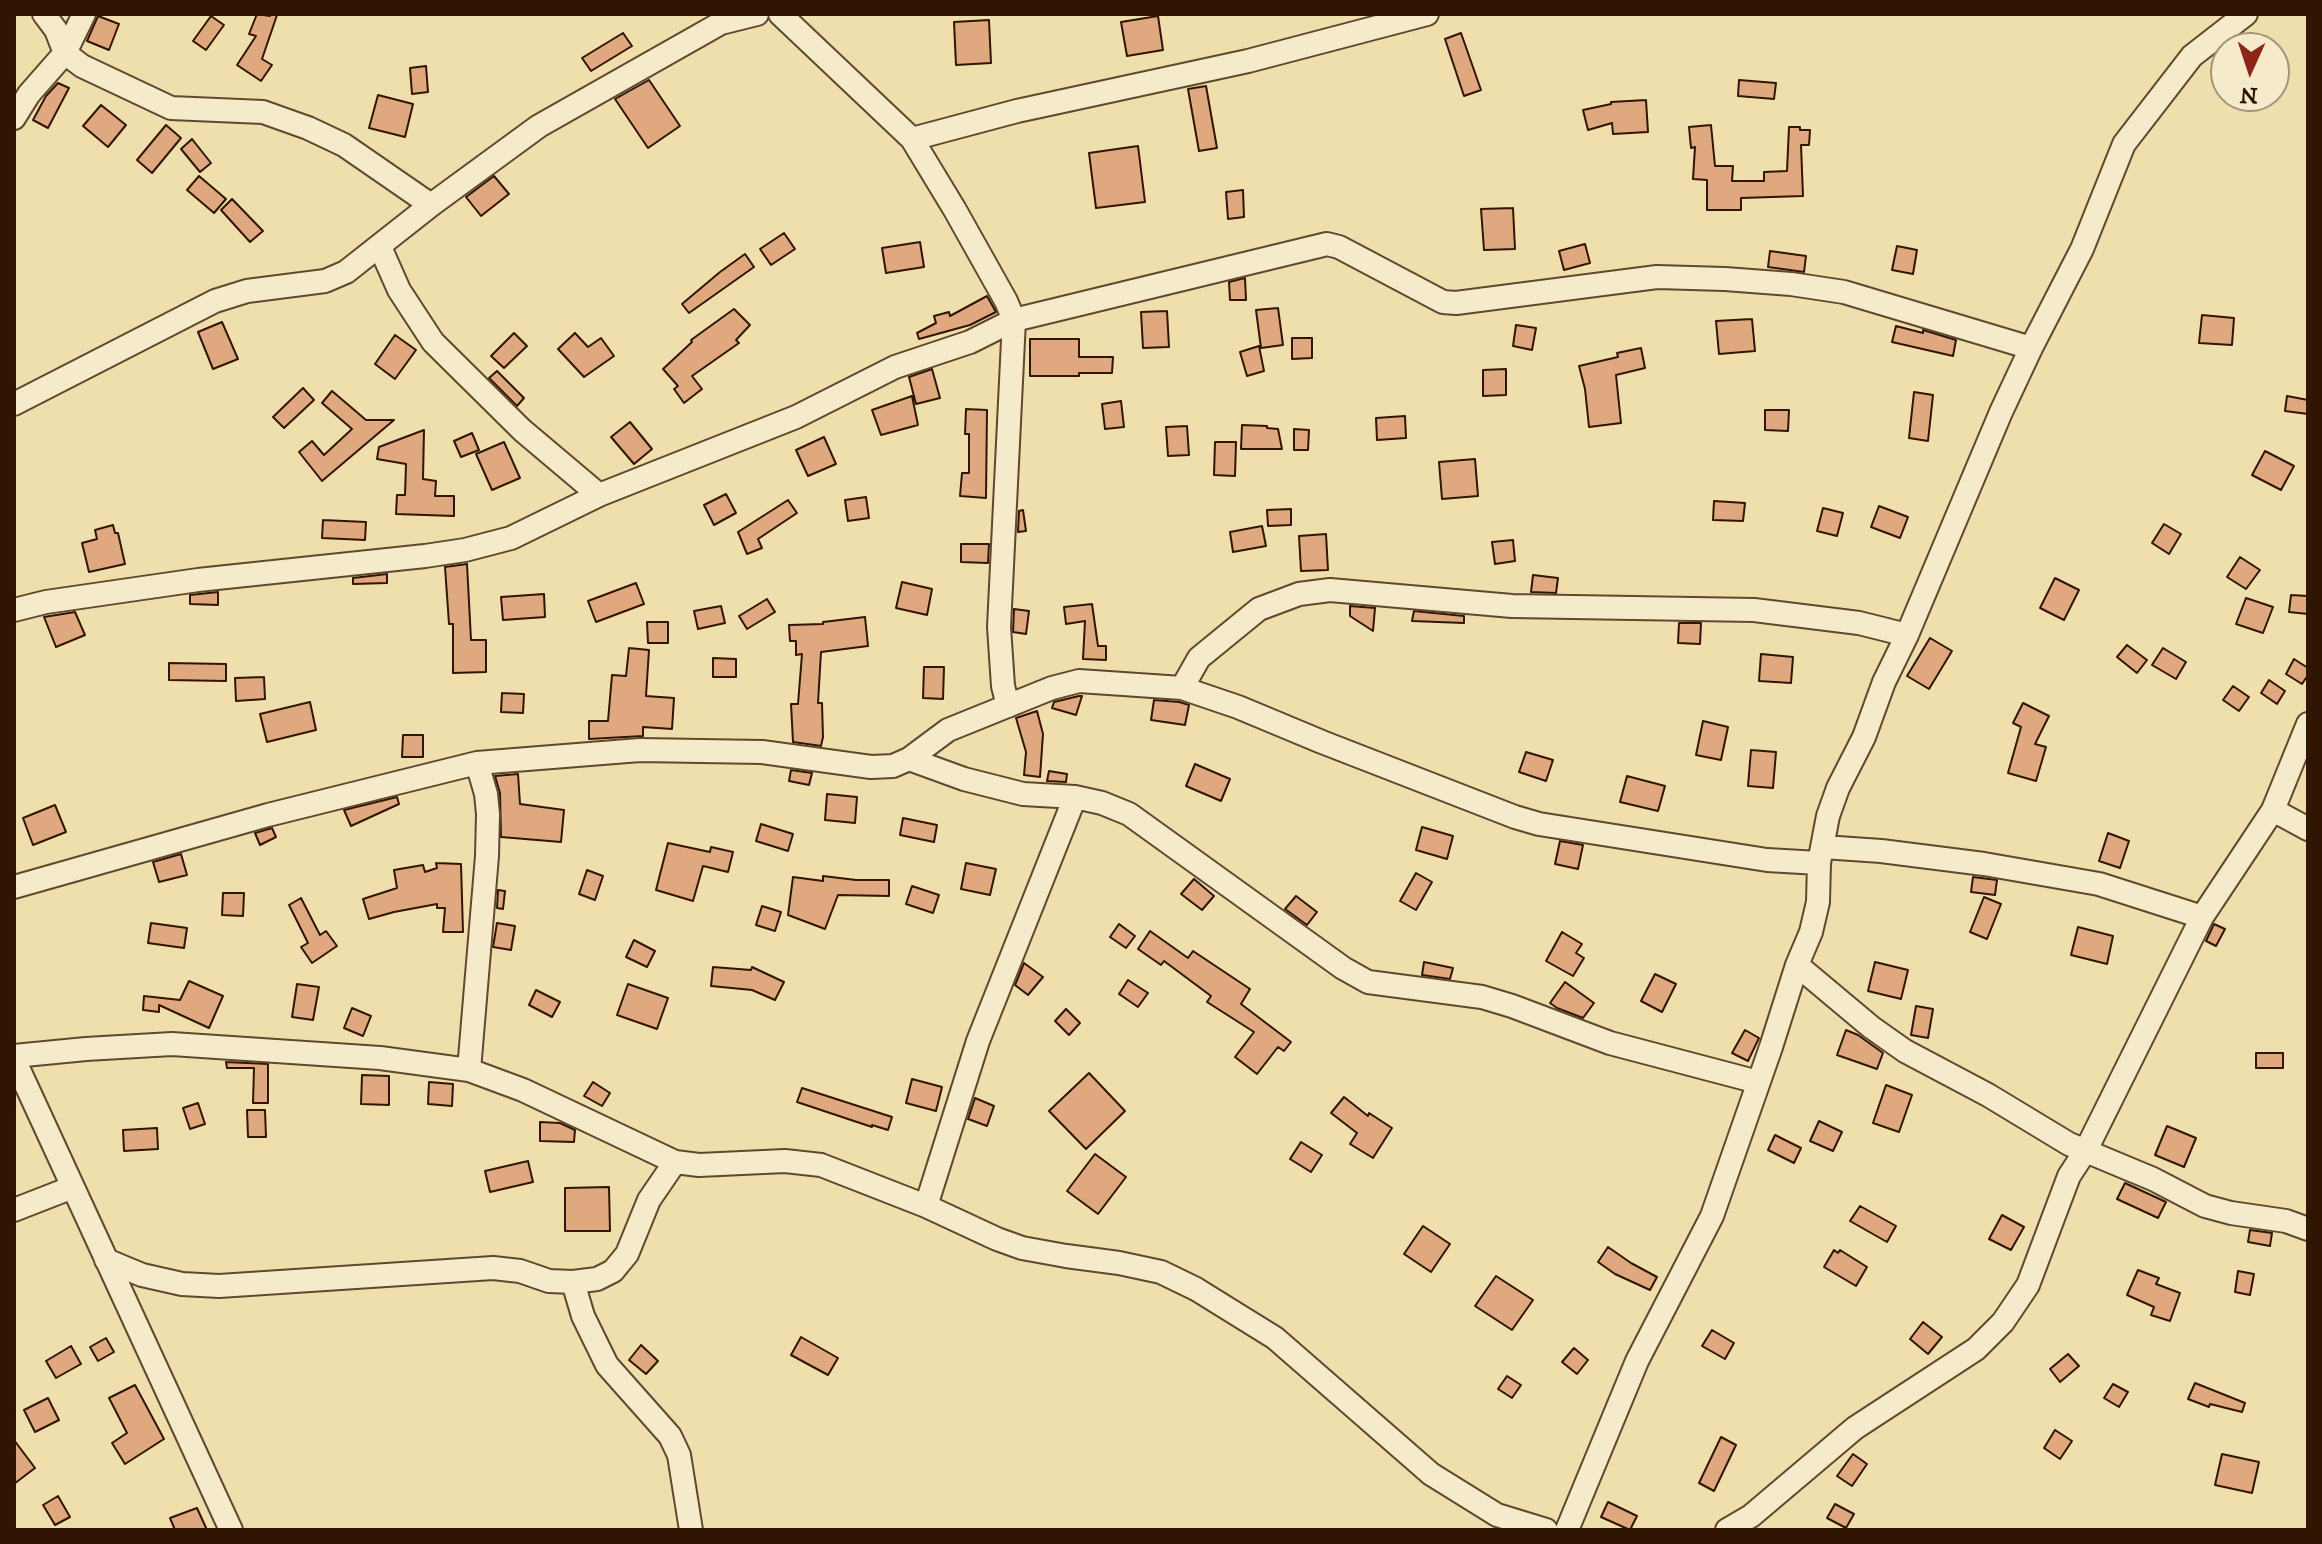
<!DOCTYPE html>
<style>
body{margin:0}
#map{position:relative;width:2322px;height:1544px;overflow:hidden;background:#efdfad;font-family:"IM FELL DW Pica",serif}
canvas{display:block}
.frame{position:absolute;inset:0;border:16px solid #2f1502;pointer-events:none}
.north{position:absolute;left:2210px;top:32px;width:80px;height:80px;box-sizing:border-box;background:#f5eaca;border:2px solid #a6957a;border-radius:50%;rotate:183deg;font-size:22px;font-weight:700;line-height:32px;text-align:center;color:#2f1502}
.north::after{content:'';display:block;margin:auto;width:28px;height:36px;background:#8f2418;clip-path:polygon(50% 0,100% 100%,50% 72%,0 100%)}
</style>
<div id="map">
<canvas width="2322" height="1544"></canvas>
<div class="frame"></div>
<div class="north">N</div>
</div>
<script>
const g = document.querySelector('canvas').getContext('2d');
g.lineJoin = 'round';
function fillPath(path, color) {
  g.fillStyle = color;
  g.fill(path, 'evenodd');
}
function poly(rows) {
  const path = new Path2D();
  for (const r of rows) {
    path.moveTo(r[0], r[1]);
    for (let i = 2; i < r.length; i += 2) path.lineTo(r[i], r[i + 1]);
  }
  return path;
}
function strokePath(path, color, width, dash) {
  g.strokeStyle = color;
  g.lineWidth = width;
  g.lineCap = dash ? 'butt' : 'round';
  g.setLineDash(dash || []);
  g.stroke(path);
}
const building = poly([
 [257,14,270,16,271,14,277,15,262,59,272,65,261,81,237,65,256,36,249,34,257,14],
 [98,16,119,24,109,50,87,41,98,16],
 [211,16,224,25,206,50,193,41,211,16],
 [1158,16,1163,50,1127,56,1121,22,1158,16],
 [989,20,991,63,956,65,954,22,989,20],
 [623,33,632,46,591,71,582,58,623,33],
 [1461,33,1481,90,1464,96,1445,39,1461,33],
 [426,66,428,92,412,94,410,68,426,66],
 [649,80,680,126,648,148,615,99,649,80],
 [1739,80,1776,83,1774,99,1738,96,1739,80],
 [58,83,69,88,48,128,33,120,46,96,58,83],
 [1206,86,1217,148,1199,151,1188,89,1206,86],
 [378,95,413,104,405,137,369,128,378,95],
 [1646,100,1648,132,1613,134,1612,123,1588,130,1583,110,1611,104,1611,102,1646,100],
 [101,105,126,125,108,147,83,126,101,105],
 [166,125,181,138,152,173,137,160,166,125],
 [1711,125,1715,166,1733,166,1732,181,1764,181,1764,172,1787,171,1789,127,1800,127,1800,130,1810,130,1809,145,1801,145,1803,196,1741,198,1741,210,1707,210,1707,180,1693,179,1695,147,1691,148,1689,127,1711,125],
 [192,139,211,163,200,172,181,149,192,139],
 [1138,146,1145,202,1096,208,1089,153,1138,146],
 [199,176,226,199,214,213,187,190,199,176],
 [494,176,509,194,481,216,466,197,494,176],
 [1243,190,1244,217,1228,219,1226,192,1243,190],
 [232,199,263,231,250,242,221,210,232,199],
 [1513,208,1515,249,1484,250,1481,209,1513,208],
 [784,233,795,249,771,265,760,249,784,233],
 [920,242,924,267,886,273,882,248,920,242],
 [1585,244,1590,263,1564,270,1559,251,1585,244],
 [1897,246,1917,250,1913,274,1892,270,1897,246],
 [1770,251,1806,256,1804,272,1768,267,1770,251],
 [745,254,754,267,689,313,682,304,720,272,745,254],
 [1245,278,1246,300,1230,300,1229,282,1245,278],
 [987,296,996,312,970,325,919,339,917,333,936,323,934,316,949,312,950,316,987,296],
 [1278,308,1283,345,1261,348,1256,310,1278,308],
 [734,309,750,325,736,340,739,343,692,376,702,389,684,403,674,389,678,386,663,369,692,342,691,340,734,309],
 [1167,311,1169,347,1143,348,1141,312,1167,311],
 [2202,315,2234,318,2232,345,2199,343,2202,315],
 [1752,319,1755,351,1719,354,1716,321,1752,319],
 [222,322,238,359,213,369,198,332,222,322],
 [1516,325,1536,328,1532,350,1513,346,1516,325],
 [1896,326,1923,333,1923,330,1956,340,1953,356,1892,342,1896,326],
 [514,333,527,346,504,368,491,356,514,333],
 [575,333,588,347,601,338,614,356,584,377,558,349,575,333],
 [395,335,416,350,395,379,375,364,395,335],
 [1292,338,1312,338,1312,358,1292,359,1292,338],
 [1030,339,1079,339,1079,357,1113,357,1112,373,1079,373,1079,376,1030,376,1030,339],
 [1259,346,1264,371,1247,376,1240,352,1259,346],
 [1641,348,1645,368,1616,375,1621,423,1589,427,1585,389,1579,366,1618,357,1617,353,1641,348],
 [932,369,940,398,916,404,909,377,932,369],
 [1506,369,1506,395,1483,396,1483,370,1506,369],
 [497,371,524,398,517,406,489,378,497,371],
 [303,388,314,400,284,428,273,417,303,388],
 [332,391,366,420,394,420,322,481,299,452,312,441,324,455,352,429,322,403,332,391],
 [1914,392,1933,395,1928,441,1909,438,1914,392],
 [912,396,918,425,881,435,872,410,912,396],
 [2287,396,2308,400,2308,414,2285,411,2287,396],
 [1121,401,1124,427,1105,429,1102,404,1121,401],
 [966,409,987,410,986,498,960,496,962,473,969,473,969,434,965,434,966,409],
 [1765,410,1789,410,1788,431,1765,430,1765,410],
 [1405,416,1406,438,1377,440,1376,418,1405,416],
 [630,422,652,449,634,464,611,437,630,422],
 [1242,425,1267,426,1267,428,1278,429,1282,449,1241,449,1242,425],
 [1187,426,1189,455,1168,456,1166,427,1187,426],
 [1294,429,1309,430,1308,450,1294,450,1294,429],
 [424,430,423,479,436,481,435,496,454,496,454,516,396,514,397,495,405,495,406,464,377,459,379,447,424,430],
 [472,433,479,450,461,457,454,441,472,433],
 [824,437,836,464,808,476,796,450,824,437],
 [504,442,520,478,492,490,476,454,504,442],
 [1215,442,1236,442,1235,476,1214,475,1215,442],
 [2265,451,2294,466,2281,490,2252,475,2265,451],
 [1475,459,1478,496,1442,499,1439,462,1475,459],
 [726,494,736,513,714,525,704,505,726,494],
 [866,497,869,518,848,521,845,500,866,497],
 [788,500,797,513,758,539,762,548,747,554,738,532,788,500],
 [1714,501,1745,503,1743,521,1713,520,1714,501],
 [1879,506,1908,517,1900,538,1871,527,1879,506],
 [1823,508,1843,513,1837,536,1817,531,1823,508],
 [1291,509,1291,525,1268,526,1267,510,1291,509],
 [1023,510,1026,531,1018,532,1019,511,1023,510],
 [323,520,366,522,365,540,322,538,323,520],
 [2164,524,2181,534,2169,554,2152,543,2164,524],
 [113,525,115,533,118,533,125,564,89,572,82,543,97,539,95,530,113,525],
 [1262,526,1266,546,1233,552,1230,532,1262,526],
 [1326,534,1328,570,1301,571,1299,536,1326,534],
 [1513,540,1515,561,1495,564,1492,542,1513,540],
 [961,544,989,544,988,563,961,562,961,544],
 [2240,557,2260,570,2246,589,2227,577,2240,557],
 [467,564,471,640,486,640,486,672,453,673,453,624,449,624,445,567,467,564],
 [387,574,387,583,353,584,353,578,387,574],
 [1533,575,1558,578,1556,593,1531,592,1533,575],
 [2055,578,2079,590,2064,620,2040,608,2055,578],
 [902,582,932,589,927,615,896,608,902,582],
 [636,583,644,604,596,622,588,601,636,583],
 [218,592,218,605,190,604,190,595,218,592],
 [544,594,545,617,503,620,501,597,544,594],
 [2291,595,2308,596,2308,614,2289,612,2291,595],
 [2246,598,2273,607,2263,633,2236,624,2246,598],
 [767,599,775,612,747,629,739,616,767,599],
 [1092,604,1098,646,1106,646,1106,660,1083,659,1085,621,1066,624,1064,607,1092,604],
 [721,606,725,623,698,629,694,611,721,606],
 [1350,606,1375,608,1373,631,1350,616,1350,606],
 [1014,609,1029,611,1026,634,1013,632,1014,609],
 [1414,611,1464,616,1464,623,1412,621,1414,611],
 [75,612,85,635,56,647,44,617,75,612],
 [865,617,868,646,821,652,818,703,822,703,823,737,821,746,793,742,791,704,798,704,802,654,796,655,796,641,790,641,789,625,823,624,823,622,865,617],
 [647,622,668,622,668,643,648,643,647,622],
 [1679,623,1701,623,1700,644,1678,643,1679,623],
 [1930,638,1952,651,1929,689,1907,676,1930,638],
 [2127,645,2147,660,2137,673,2117,657,2127,645],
 [629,648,649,650,646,696,674,698,672,729,643,727,643,736,589,739,589,721,608,721,612,675,626,676,629,648],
 [2163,648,2186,662,2176,679,2152,665,2163,648],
 [1761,654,1793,657,1791,683,1759,681,1761,654],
 [713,658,736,659,736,677,713,677,713,658],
 [2294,659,2308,668,2308,675,2302,684,2286,674,2294,659],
 [169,663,226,664,226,681,169,680,169,663],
 [924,667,944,667,943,699,923,698,924,667],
 [264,677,265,699,236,701,235,678,264,677],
 [2269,680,2285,691,2277,704,2261,693,2269,680],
 [2233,686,2249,697,2239,711,2223,700,2233,686],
 [502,693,524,694,523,713,501,712,502,693],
 [1079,696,1082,696,1076,715,1052,708,1054,702,1079,696],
 [1154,700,1179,702,1189,705,1185,725,1151,720,1154,700],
 [310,702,316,730,267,742,260,714,310,702],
 [2023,703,2049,716,2035,744,2046,747,2036,781,2008,773,2021,727,2013,723,2023,703],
 [1037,711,1043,734,1040,777,1024,775,1026,752,1016,718,1037,711],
 [1703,721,1728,727,1721,760,1696,755,1703,721],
 [403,735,423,735,423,757,402,757,403,735],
 [1751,750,1776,752,1773,788,1748,786,1751,750],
 [1526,752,1553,760,1546,781,1519,772,1526,752],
 [1195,764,1230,779,1221,801,1186,786,1195,764],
 [791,770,812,773,809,785,789,781,791,770],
 [1049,771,1067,774,1066,782,1047,781,1049,771],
 [518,774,520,804,564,810,561,842,501,837,500,793,495,776,518,774],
 [1627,776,1665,786,1658,811,1620,802,1627,776],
 [827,794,857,797,855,823,825,820,827,794],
 [397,797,399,804,351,826,344,810,397,797],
 [55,805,66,832,33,845,23,818,55,805],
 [903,818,937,825,934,842,900,835,903,818],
 [761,824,793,834,788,851,756,841,761,824],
 [1422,827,1453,836,1447,859,1416,850,1422,827],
 [272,828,276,837,260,845,255,833,272,828],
 [2108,833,2129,841,2120,868,2099,861,2108,833],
 [1560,841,1583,845,1578,869,1555,864,1560,841],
 [668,843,710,852,711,847,733,852,728,872,703,866,693,901,656,890,668,843],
 [181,854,187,875,159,882,153,862,181,854],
 [436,863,461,864,463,932,443,932,445,908,437,908,437,904,394,912,369,919,363,899,397,888,394,870,423,865,425,872,437,868,436,863],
 [966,863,996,869,990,895,961,889,966,863],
 [587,870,603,876,595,900,579,894,587,870],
 [1416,873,1432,882,1416,910,1400,901,1416,873],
 [823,876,856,880,889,880,889,896,838,895,825,929,788,915,793,877,823,881,823,876],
 [1973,877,1997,880,1995,895,1971,892,1973,877],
 [1194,879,1214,896,1202,910,1181,894,1194,879],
 [912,886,939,895,933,913,906,904,912,886],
 [498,890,505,891,503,909,497,908,498,890],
 [223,893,244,893,243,916,222,915,223,893],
 [1296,896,1317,912,1307,925,1285,909,1296,896],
 [1984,897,2001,904,1987,939,1970,932,1984,897],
 [301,898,320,935,326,931,337,946,312,963,301,947,308,943,289,905,301,898],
 [762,906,781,912,775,931,756,925,762,906],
 [151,923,187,928,184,948,148,943,151,923],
 [497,923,515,926,511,950,493,947,497,923],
 [1119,924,1135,936,1126,948,1110,937,1119,924],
 [2214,924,2225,929,2216,946,2206,941,2214,924],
 [2078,927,2113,936,2107,964,2071,955,2078,927],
 [1150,931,1188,958,1193,951,1250,989,1241,1004,1291,1042,1284,1051,1278,1047,1257,1074,1235,1057,1254,1032,1207,1002,1211,996,1164,961,1161,965,1138,949,1150,931],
 [1562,932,1582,944,1576,953,1584,958,1573,976,1546,961,1562,932],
 [634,940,655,951,647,967,626,957,634,940],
 [1424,962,1453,968,1450,979,1422,975,1424,962],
 [1875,962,1908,970,1901,999,1868,991,1875,962],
 [1024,963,1043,977,1028,995,1015,985,1024,963],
 [713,967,751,970,752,967,784,982,775,1000,752,990,711,986,713,967],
 [1655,974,1676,984,1662,1012,1641,1001,1655,974],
 [1128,980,1148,993,1138,1007,1119,994,1128,980],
 [189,981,223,996,209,1028,159,1005,159,1012,143,1010,144,996,180,1000,189,981],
 [1565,982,1594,1003,1583,1018,1557,1008,1550,1003,1565,982],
 [297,984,319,987,313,1020,292,1017,297,984],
 [628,984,668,998,657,1029,617,1015,628,984],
 [536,990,560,1002,552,1017,529,1005,536,990],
 [1916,1006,1933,1009,1928,1038,1911,1035,1916,1006],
 [352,1008,371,1016,363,1036,344,1028,352,1008],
 [1066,1009,1080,1023,1069,1035,1055,1021,1066,1009],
 [1745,1030,1759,1038,1748,1061,1732,1053,1745,1030],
 [1846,1030,1858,1035,1883,1053,1877,1069,1837,1055,1846,1030],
 [2256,1053,2283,1053,2283,1068,2256,1068,2256,1053],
 [226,1062,268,1064,268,1103,253,1103,254,1068,227,1068,226,1062],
 [1089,1073,1125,1111,1086,1149,1049,1111,1089,1073],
 [362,1075,389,1076,389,1105,361,1104,362,1075],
 [912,1079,942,1087,936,1111,906,1103,912,1079],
 [429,1082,453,1084,452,1106,428,1104,429,1082],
 [593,1082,610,1093,602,1106,584,1096,593,1082],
 [1886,1085,1912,1095,1899,1132,1873,1123,1886,1085],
 [802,1088,892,1117,888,1130,872,1125,872,1127,797,1102,802,1088],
 [1344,1097,1368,1116,1369,1113,1392,1128,1373,1158,1350,1144,1357,1133,1331,1113,1344,1097],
 [975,1098,994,1106,987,1126,968,1119,975,1098],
 [198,1103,205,1124,190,1129,183,1108,198,1103],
 [247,1110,265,1110,266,1137,248,1137,247,1110],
 [1819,1121,1842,1132,1833,1151,1810,1141,1819,1121],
 [540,1122,560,1123,575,1130,574,1142,540,1141,540,1122],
 [2167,1126,2196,1138,2184,1167,2155,1155,2167,1126],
 [157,1128,158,1149,124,1151,123,1130,157,1128],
 [1775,1135,1801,1148,1794,1163,1768,1150,1775,1135],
 [1301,1142,1322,1155,1311,1172,1290,1159,1301,1142],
 [1095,1154,1126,1177,1098,1214,1067,1191,1095,1154],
 [528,1161,533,1182,490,1192,485,1171,528,1161],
 [2125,1183,2166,1202,2158,1218,2117,1199,2125,1183],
 [609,1187,610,1231,565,1231,565,1188,609,1187],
 [1860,1206,1896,1226,1887,1242,1850,1221,1860,1206],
 [2002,1215,2024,1227,2011,1250,1989,1239,2002,1215],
 [1423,1226,1450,1244,1431,1272,1404,1254,1423,1226],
 [2250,1230,2272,1233,2270,1246,2248,1242,2250,1230],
 [1608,1247,1631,1263,1657,1277,1650,1290,1615,1274,1598,1262,1608,1247],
 [1834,1250,1838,1253,1840,1250,1867,1267,1856,1286,1824,1267,1834,1250],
 [2138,1270,2159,1278,2156,1284,2180,1293,2170,1321,2151,1315,2154,1307,2127,1295,2138,1270],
 [2238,1271,2254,1274,2250,1295,2235,1292,2238,1271],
 [1496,1276,1533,1300,1512,1330,1475,1306,1496,1276],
 [1923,1322,1942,1337,1928,1354,1910,1339,1923,1322],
 [1712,1330,1734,1343,1725,1359,1702,1346,1712,1330],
 [801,1337,838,1358,828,1375,791,1355,801,1337],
 [106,1338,114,1352,98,1361,90,1347,106,1338],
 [641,1345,658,1361,646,1374,629,1360,641,1345],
 [71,1346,81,1364,56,1378,46,1361,71,1346],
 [1574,1348,1588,1360,1577,1374,1562,1362,1574,1348],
 [2068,1354,2079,1366,2060,1382,2050,1369,2068,1354],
 [1507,1376,1521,1385,1512,1398,1498,1389,1507,1376],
 [2195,1383,2245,1403,2242,1412,2210,1404,2209,1407,2188,1399,2195,1383],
 [2113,1384,2128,1392,2119,1407,2104,1398,2113,1384],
 [135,1385,164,1439,125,1464,112,1443,127,1433,109,1398,135,1385],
 [48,1398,59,1420,35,1432,24,1410,48,1398],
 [2055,1430,2072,1441,2060,1459,2044,1448,2055,1430],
 [1721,1437,1736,1445,1714,1491,1699,1483,1721,1437],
 [14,1440,35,1468,14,1484,14,1440],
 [1853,1454,1867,1464,1852,1486,1837,1476,1853,1454],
 [2222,1454,2259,1462,2252,1493,2215,1485,2222,1454],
 [58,1496,70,1517,55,1525,43,1505,58,1496],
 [1608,1502,1637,1516,1630,1530,1601,1517,1608,1502],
 [1835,1504,1854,1514,1846,1528,1827,1518,1835,1504],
 [197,1508,207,1530,175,1530,170,1518,197,1508]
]);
fillPath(building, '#dfa87f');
strokePath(building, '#2f1502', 2);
const street = poly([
 [44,14,56,30,65,53,82,66,171,108,263,112,308,128,344,145,431,205],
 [780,14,912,139,955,210,1006,301,1014,320,999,627,1003,686,1008,706],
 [14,118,29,94,65,53,84,14],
 [912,139,1017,111,1248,61,1427,14],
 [380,247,399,290,433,342,522,430,599,495],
 [14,404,215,301,247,291,325,281,346,272,431,205,539,126,721,23,757,14],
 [14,610,46,602,198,580,425,556,465,550,511,538,599,495,796,417,895,367,970,342,1014,320,1327,244,1339,247,1443,302,1456,303,1657,277,1725,279,1791,284,1844,292,2031,348],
 [1182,688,1199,658,1259,609,1299,594,1330,590,1512,606,1754,610,1859,623,1907,635],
 [909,759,964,779,1023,794,1075,797,1102,803,1129,814,1343,968,1368,982,1482,997,1512,1006,1610,1043,1758,1082],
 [2273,810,2308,829],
 [1823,847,1881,851,1984,864,2099,884,2202,917],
 [14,887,268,815,477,763,640,750,762,752,871,767,893,766,909,759,948,730,1052,688,1079,681,1182,688,1238,707,1322,742,1515,817,1539,824,1767,860,1819,863],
 [1797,965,1871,1027,1905,1051,1988,1095,2069,1144,2153,1179,2205,1206,2231,1213,2286,1221,2308,1229],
 [14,1056,86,1049,172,1044,380,1058,469,1070,523,1090,675,1162,699,1165,785,1161,821,1165,926,1206,997,1239,1022,1248,1066,1256,1119,1263,1161,1272,1196,1289,1275,1338,1431,1474,1497,1515,1546,1530],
 [14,1059,231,1530],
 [469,1070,487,856,488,814,486,794,477,763],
 [926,1206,978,1041,1075,797],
 [14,1210,73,1187],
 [106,1260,142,1275,182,1284,219,1286,493,1268,520,1271,549,1281,573,1282,597,1279,613,1271,627,1254,649,1200,675,1162],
 [573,1282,583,1316,607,1365,670,1436,679,1455,691,1530],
 [1567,1530,1637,1361,1712,1216,1771,1047,1797,965,1811,932,1818,902,1819,863,1828,816,1838,788,1864,737,1884,682,1907,635,2001,412,2031,348,2082,249,2124,144,2192,56,2246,14],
 [1727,1530,1751,1516,1855,1428,1976,1349,2003,1322,2028,1285,2069,1176,2086,1150,2202,917,2273,810,2308,724]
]);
strokePath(street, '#5f482d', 26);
strokePath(street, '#f5eaca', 22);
</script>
